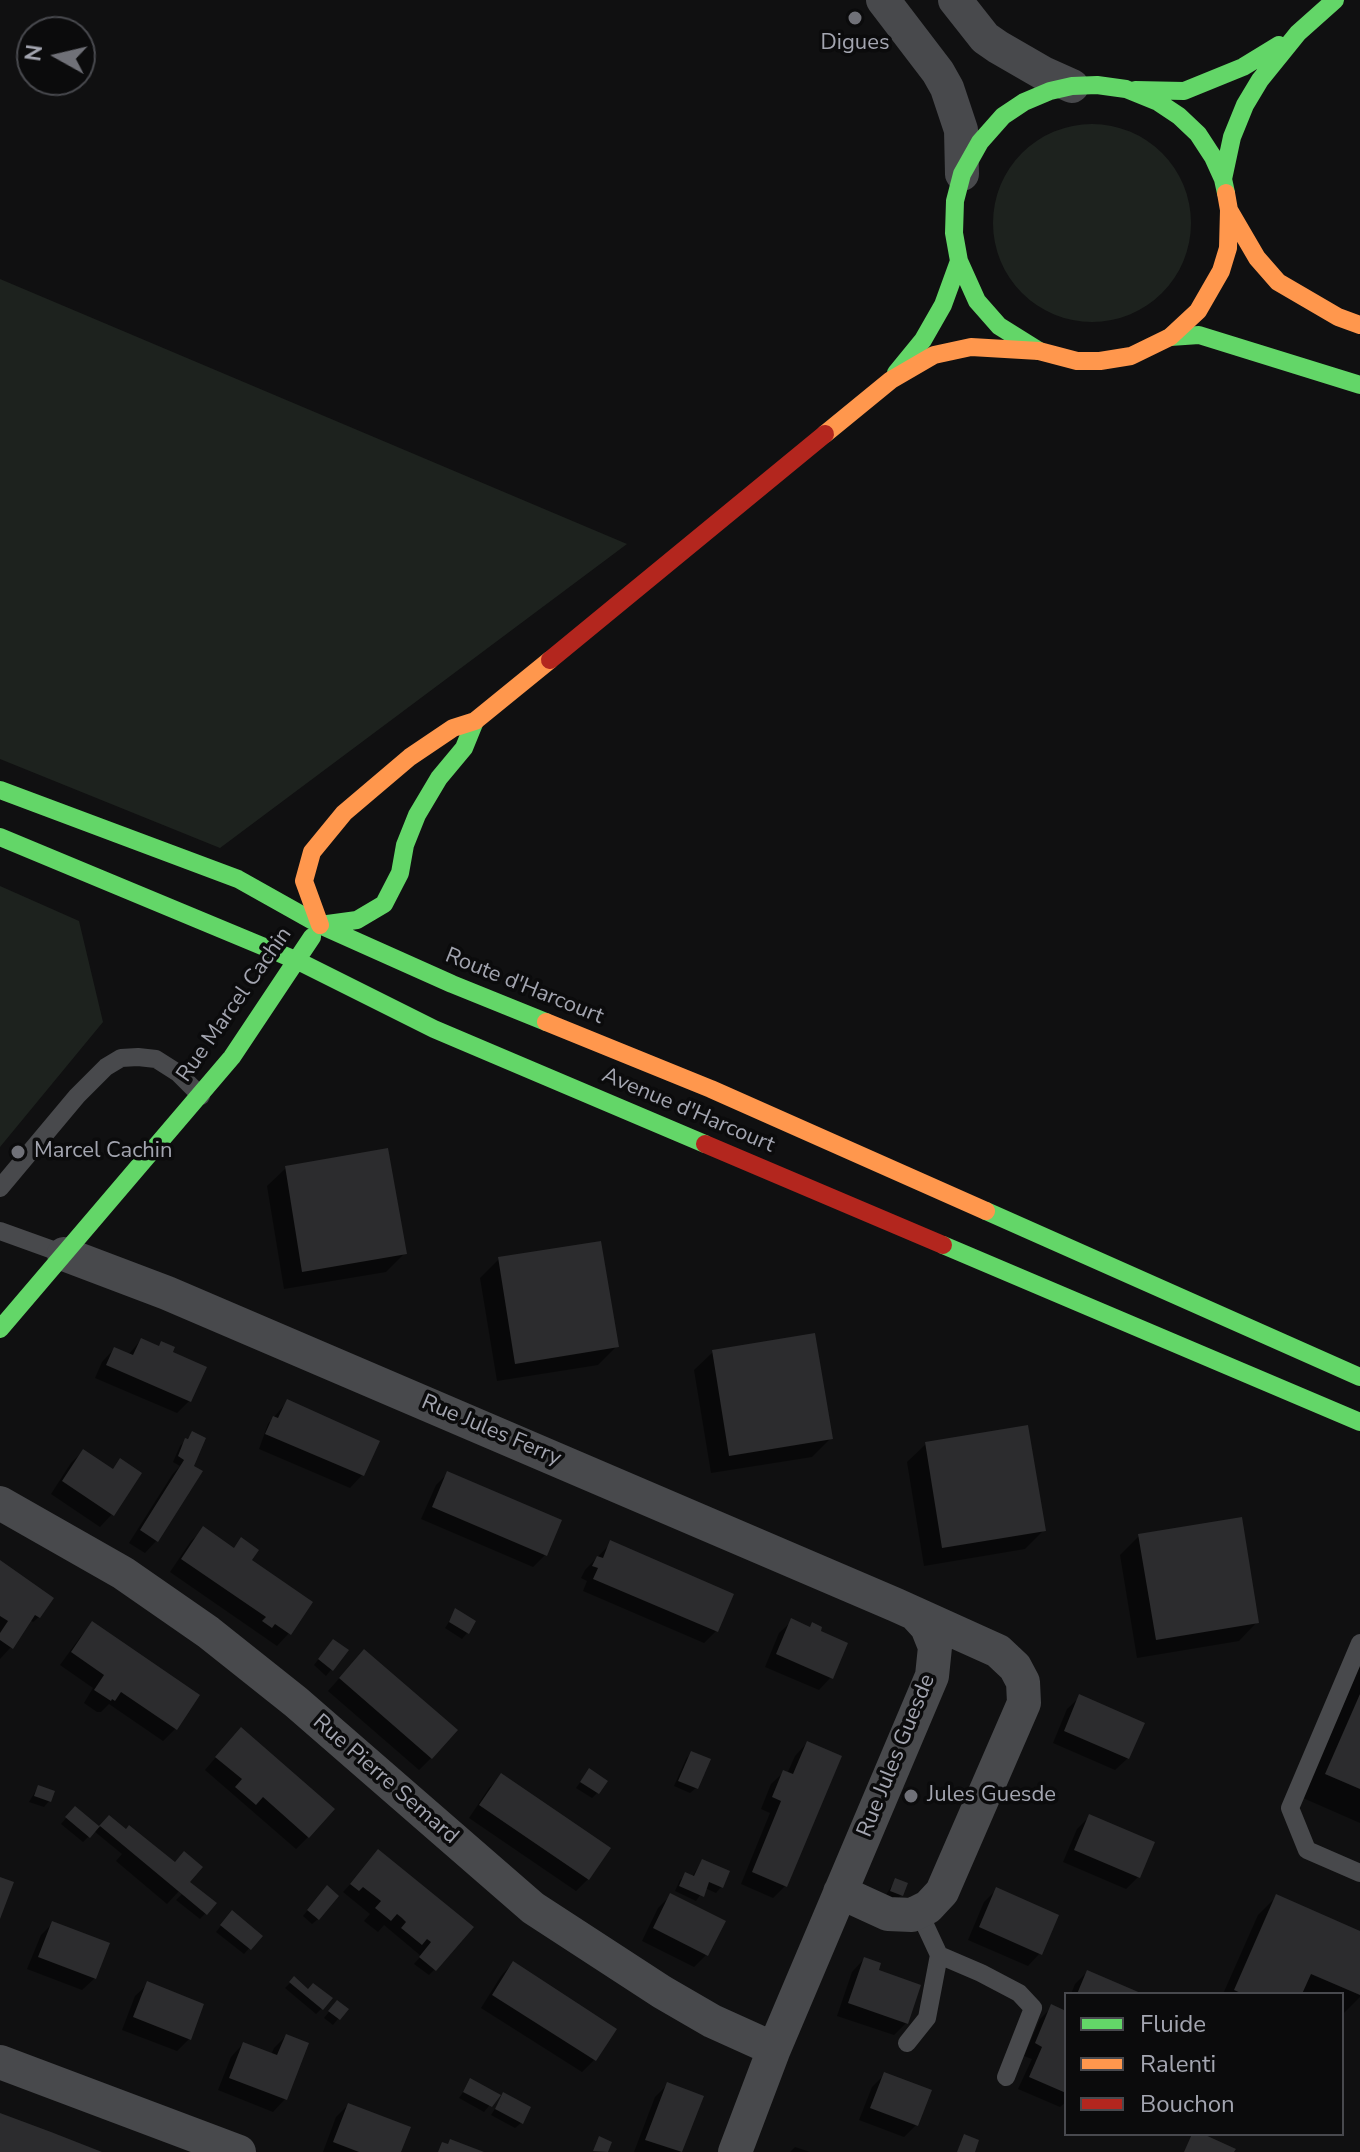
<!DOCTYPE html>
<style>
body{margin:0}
#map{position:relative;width:1360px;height:2152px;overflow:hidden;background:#101011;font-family:"Nunito Sans",sans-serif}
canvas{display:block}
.legend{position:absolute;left:1064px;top:1992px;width:280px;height:144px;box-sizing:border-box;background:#0b0b0c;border:2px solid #48494e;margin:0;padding:10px 14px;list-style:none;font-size:24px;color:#a3a5b0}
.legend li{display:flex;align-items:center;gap:16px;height:40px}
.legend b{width:40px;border:2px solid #48494e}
.north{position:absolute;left:16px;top:16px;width:80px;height:80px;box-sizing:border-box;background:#0b0b0c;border:2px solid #48494e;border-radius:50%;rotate:278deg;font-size:22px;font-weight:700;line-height:32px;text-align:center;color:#a3a5b0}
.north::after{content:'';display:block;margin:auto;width:28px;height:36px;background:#707178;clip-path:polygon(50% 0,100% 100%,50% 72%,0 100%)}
</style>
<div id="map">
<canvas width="1360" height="2152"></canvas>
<ul class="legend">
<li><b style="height:10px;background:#63d668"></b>Fluide</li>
<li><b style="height:10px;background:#ff974d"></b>Ralenti</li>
<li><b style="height:10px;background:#b3261e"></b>Bouchon</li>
</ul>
<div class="north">N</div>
</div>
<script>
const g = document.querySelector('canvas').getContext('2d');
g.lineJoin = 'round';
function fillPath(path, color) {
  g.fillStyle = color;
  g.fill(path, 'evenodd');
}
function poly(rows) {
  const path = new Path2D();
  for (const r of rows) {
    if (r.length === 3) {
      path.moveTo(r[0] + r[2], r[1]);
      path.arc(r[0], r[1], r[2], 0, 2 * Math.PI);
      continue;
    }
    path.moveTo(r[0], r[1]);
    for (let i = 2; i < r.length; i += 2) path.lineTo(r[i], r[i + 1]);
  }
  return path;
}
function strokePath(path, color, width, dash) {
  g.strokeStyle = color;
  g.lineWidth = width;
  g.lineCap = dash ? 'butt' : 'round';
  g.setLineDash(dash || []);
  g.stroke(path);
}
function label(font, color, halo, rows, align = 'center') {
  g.font = font + ' "Nunito Sans",sans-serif';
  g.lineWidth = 7;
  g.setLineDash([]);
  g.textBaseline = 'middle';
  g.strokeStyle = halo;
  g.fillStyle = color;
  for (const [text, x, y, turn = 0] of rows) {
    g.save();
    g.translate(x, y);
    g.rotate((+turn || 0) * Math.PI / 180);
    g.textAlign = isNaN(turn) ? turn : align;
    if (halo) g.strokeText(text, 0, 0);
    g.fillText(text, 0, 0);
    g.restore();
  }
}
fillPath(poly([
 [1092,223,99],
 [0,279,627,544,220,848,0,759],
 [0,886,79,921,103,1022,0,1147]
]), '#1d221e');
fillPath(poly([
 [286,1168,404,1254,386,1272,284,1289,267,1186],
 [499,1259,617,1346,598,1365,497,1381,480,1278],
 [141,1340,171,1351,189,1401,177,1413,95,1378,102,1362,114,1349,128,1355],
 [713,1352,831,1438,812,1457,711,1473,694,1370],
 [287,1402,377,1442,362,1475,350,1488,259,1449,268,1424],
 [192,1434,204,1439,157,1540,145,1553,129,1543,172,1475,180,1466,173,1462,180,1446],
 [926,1444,1044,1530,1025,1549,924,1566,907,1462],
 [83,1451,112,1514,100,1527,51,1494,71,1463],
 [448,1473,545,1555,533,1567,421,1519,436,1485],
 [204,1529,289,1633,277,1646,170,1572,191,1541],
 [1139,1536,1257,1622,1239,1641,1137,1658,1120,1555],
 [611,1543,731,1595,716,1631,704,1643,583,1591,587,1581,581,1578,585,1570],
 [0,1562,39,1617,33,1622,30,1620,11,1647,0,1659],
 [456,1611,467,1633,462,1639,445,1628],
 [792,1621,809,1628,813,1624,817,1632,831,1677,819,1690,765,1667,779,1633],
 [93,1624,197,1696,175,1729,163,1741,109,1704,101,1712,97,1712,84,1703,93,1688,60,1665,81,1636],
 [328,1647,346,1651,326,1676,314,1665],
 [352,1664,431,1758,419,1770,328,1691],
 [1360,1666,1360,1823,1303,1798],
 [1080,1697,1128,1758,1115,1770,1053,1743,1067,1709],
 [229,1742,308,1837,296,1849,205,1770],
 [807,1743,785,1886,773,1898,741,1884,770,1813,761,1809,771,1784,784,1772,787,1774,795,1756],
 [691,1753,696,1788,690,1793,674,1786,686,1759],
 [501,1776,588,1879,576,1891,469,1818,489,1788],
 [584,1777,597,1793,592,1798,576,1788],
 [38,1787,49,1801,44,1807,29,1802],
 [75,1808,99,1828,109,1817,182,1889,214,1904,200,1919,176,1900,182,1894,179,1891,167,1904,116,1861,122,1854,94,1831,83,1842,61,1824],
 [1090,1816,1138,1877,1126,1889,1063,1862,1077,1829],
 [702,1861,721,1887,716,1893,705,1888,696,1901,675,1891,680,1880,686,1875,692,1877],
 [371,1862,448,1956,429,1975,414,1964,421,1956,384,1925,378,1932,364,1921,370,1914,343,1892],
 [895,1881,901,1895,896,1901,885,1896],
 [996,1890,1040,1953,1028,1966,968,1940,984,1902],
 [321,1893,318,1919,312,1924,303,1916],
 [670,1896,706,1955,694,1967,642,1941,658,1908],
 [1276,1897,1360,1933,1360,1997,1343,2014,1342,1994,1223,1994,1258,1915],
 [227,1918,260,1936,244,1954,216,1932],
 [53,1923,95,1978,82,1990,27,1969,41,1935],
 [864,1959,876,1971,906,2023,894,2035,837,2016,852,1972],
 [513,1963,615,2029,594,2060,582,2072,481,2008,501,1976],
 [1087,1972,1138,1994,1071,1994,1075,1984],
 [294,1979,308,1991,322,2008,316,2014,285,1988],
 [148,1984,189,2039,177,2051,122,2030,135,1996],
 [1066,2006,1066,2102,1060,2107,1018,2089,1032,2059,1024,2056,1040,2019,1052,2007,1063,2012],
 [332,2008,346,2009,333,2025,324,2018],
 [286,2036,285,2099,273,2112,218,2090,231,2057,243,2044,271,2055,274,2048],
 [885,2074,916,2125,904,2137,859,2120,872,2087],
 [471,2081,498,2095,484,2112,459,2098],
 [667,2085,701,2097,680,2152,634,2152,655,2097],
 [504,2095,521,2123,515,2128,491,2115],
 [348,2105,399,2152,323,2152,336,2117],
 [795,2147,810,2152,790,2152]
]), '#0007');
fillPath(poly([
 [388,1148,407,1254,302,1272,285,1166],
 [601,1241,619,1347,515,1364,498,1257],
 [815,1333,833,1439,729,1456,712,1350],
 [141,1338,159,1346,161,1341,175,1347,173,1352,207,1367,191,1402,106,1365,114,1347,133,1355],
 [287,1399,380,1441,364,1476,265,1434,273,1416,278,1418],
 [1028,1425,1046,1531,942,1548,925,1442],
 [192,1431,206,1438,194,1466,203,1471,158,1542,140,1530,184,1460,178,1456,185,1438,188,1439],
 [83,1449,113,1469,120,1458,142,1473,114,1516,62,1481],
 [447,1471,562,1520,547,1556,432,1507],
 [1242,1517,1259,1623,1156,1640,1138,1534],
 [203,1526,234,1548,241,1537,259,1550,252,1560,313,1602,291,1635,275,1624,272,1628,262,1621,266,1617,181,1559],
 [610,1540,734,1594,718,1632,593,1579,598,1568,592,1566,597,1556,603,1558],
 [0,1560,54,1598,40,1618,35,1615,13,1649,0,1640,0,1633,8,1621,0,1616],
 [455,1608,476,1621,469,1634,449,1622],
 [791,1618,810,1627,812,1622,822,1627,821,1631,848,1643,833,1679,776,1654],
 [92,1621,200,1695,177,1730,121,1692,115,1701,112,1699,111,1701,94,1690,104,1675,71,1652],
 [333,1639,349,1650,333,1671,318,1659],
 [364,1649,458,1730,432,1759,339,1678],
 [1079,1694,1145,1723,1129,1759,1064,1731],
 [1360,1694,1360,1789,1325,1774],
 [241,1727,335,1809,309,1838,263,1797,256,1805,235,1787,242,1779,215,1757],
 [807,1741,842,1756,787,1887,752,1872,781,1801,772,1797,783,1770,793,1774],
 [691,1751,711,1759,698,1789,678,1781],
 [589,1768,608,1781,599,1794,580,1782],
 [501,1773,611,1848,589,1880,479,1805],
 [38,1785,55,1791,51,1802,34,1796],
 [75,1806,99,1826,109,1815,126,1829,129,1825,175,1862,184,1851,203,1867,190,1882,217,1903,207,1915,100,1826,90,1838,65,1817],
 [1089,1814,1155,1842,1140,1878,1074,1850],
 [378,1849,474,1927,436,1971,419,1957,431,1942,427,1939,422,1945,401,1928,406,1922,402,1918,397,1914,391,1921,375,1908,381,1901,363,1887,359,1891,350,1884],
 [702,1859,730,1871,723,1888,709,1882,704,1897,679,1886,685,1872,694,1876],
 [0,1877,14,1882,0,1919],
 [895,1878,908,1883,903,1896,890,1891],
 [327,1885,339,1896,319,1920,307,1910],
 [996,1887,1059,1915,1042,1955,979,1927],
 [670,1893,726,1921,708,1956,653,1928],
 [1276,1894,1360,1931,1360,1995,1311,1974,1302,1994,1243,1994,1234,1990],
 [232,1910,263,1936,251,1950,220,1925],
 [52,1921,110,1943,96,1979,38,1957],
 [864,1957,881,1963,879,1970,921,1985,908,2024,848,2003],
 [513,1961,617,2029,596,2061,492,1995],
 [1087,1970,1143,1994,1077,1994],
 [294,1976,308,1989,313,1983,333,1998,323,2010,289,1982],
 [147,1981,204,2004,191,2040,133,2017],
 [337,2000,349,2009,340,2020,328,2011],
 [1051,2004,1066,2011,1066,2093,1029,2077,1042,2047,1035,2043],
 [286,2034,309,2043,287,2100,229,2078,243,2042,277,2055],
 [884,2072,932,2090,918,2126,870,2108],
 [470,2078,501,2095,492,2107,463,2092],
 [667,2082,704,2096,682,2152,645,2140],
 [503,2092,531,2107,523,2124,495,2109],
 [348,2103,411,2127,401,2152,359,2152,333,2142],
 [0,2113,51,2132,102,2152,0,2152],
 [964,2134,979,2140,975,2152,957,2152],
 [1192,2134,1203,2134,1236,2149,1234,2152,1184,2152],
 [599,2136,612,2142,608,2152,593,2151],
 [450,2139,484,2152,438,2152,442,2142,448,2144]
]), '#2c2c2e');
strokePath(poly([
 [0,1188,77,1096,106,1067,121,1058,138,1057,156,1059,178,1073,201,1096],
 [0,1231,64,1254],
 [1360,1643,1290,1808,1307,1850,1360,1873],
 [919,1912,939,1955,981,1973,1019,1993,1033,2008,1006,2077],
 [907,2043,927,2018,939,1955]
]), '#48494c', 18);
strokePath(poly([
 [883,0,938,72,947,88,961,130,962,174],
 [955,0,985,38,998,47,1043,73,1072,86],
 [64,1254,167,1293,896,1605,998,1651,1015,1667,1023,1682,1024,1703,942,1892,928,1907,912,1915,888,1914,840,1892],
 [0,1503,123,1573,208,1632,296,1702,533,1908,662,1992,712,2021,774,2049],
 [0,2062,239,2152],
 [735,2152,774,2049,932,1676,935,1647,927,1627,915,1614]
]), '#48494c', 34);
strokePath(poly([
 [1135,90,1184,91,1243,67,1279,45],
 [1223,179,1232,137,1245,105,1260,80,1298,33,1335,0],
 [1170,337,1199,335,1360,385],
 [1039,351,999,326,977,301,959,261,954,233,955,201,962,174,980,142,1003,116,1024,102,1050,91,1072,86,1097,85,1126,89,1158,102,1179,116,1198,134,1213,157,1223,179,1226,193],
 [896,373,923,340,943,305,959,261],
 [0,790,238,879,320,925,452,984,546,1022],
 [0,837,298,961,434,1029,705,1144],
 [320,925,357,920,384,904,400,873,405,845,417,815,439,778,464,748,475,721],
 [986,1211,1360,1377],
 [943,1245,1360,1422],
 [0,1329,232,1057,312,937]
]), '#63d668', 18);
strokePath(poly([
 [1229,210,1257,258,1278,282,1338,317,1360,325],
 [825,434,891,380,934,355,971,347,1039,351,1077,361,1100,361,1131,356,1170,337,1198,311,1221,271,1228,248,1229,210,1226,193],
 [320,925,304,881,312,852,344,813,410,757,453,728,475,721,550,660],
 [546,1022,711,1089,986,1211]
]), '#ff974d', 18);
strokePath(poly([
 [550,660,825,434],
 [705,1144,943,1245]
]), '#b3261e', 18);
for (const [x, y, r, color] of [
 [855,18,8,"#707178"],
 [18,1152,8,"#707178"],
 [911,1796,8,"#707178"]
]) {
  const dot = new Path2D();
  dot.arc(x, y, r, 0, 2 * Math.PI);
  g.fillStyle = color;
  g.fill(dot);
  strokePath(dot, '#0b0b0c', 3);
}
label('22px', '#a3a5b0', '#0b0b0c', [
 ["Digues",855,44,"center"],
 ["Marcel Cachin",34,1152],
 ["Jules Guesde",927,1796]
], 'left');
label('22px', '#a3a5b0', '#0b0b0c', [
 ["Route d'Harcourt",524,987,22],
 ["Rue Marcel Cachin",235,1005,-55],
 ["Avenue d'Harcourt",688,1111,23],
 ["Rue Jules Ferry",491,1431,23],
 ["Rue Jules Guesde",897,1756,-68],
 ["Rue Pierre Semard",385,1780,41]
]);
</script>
